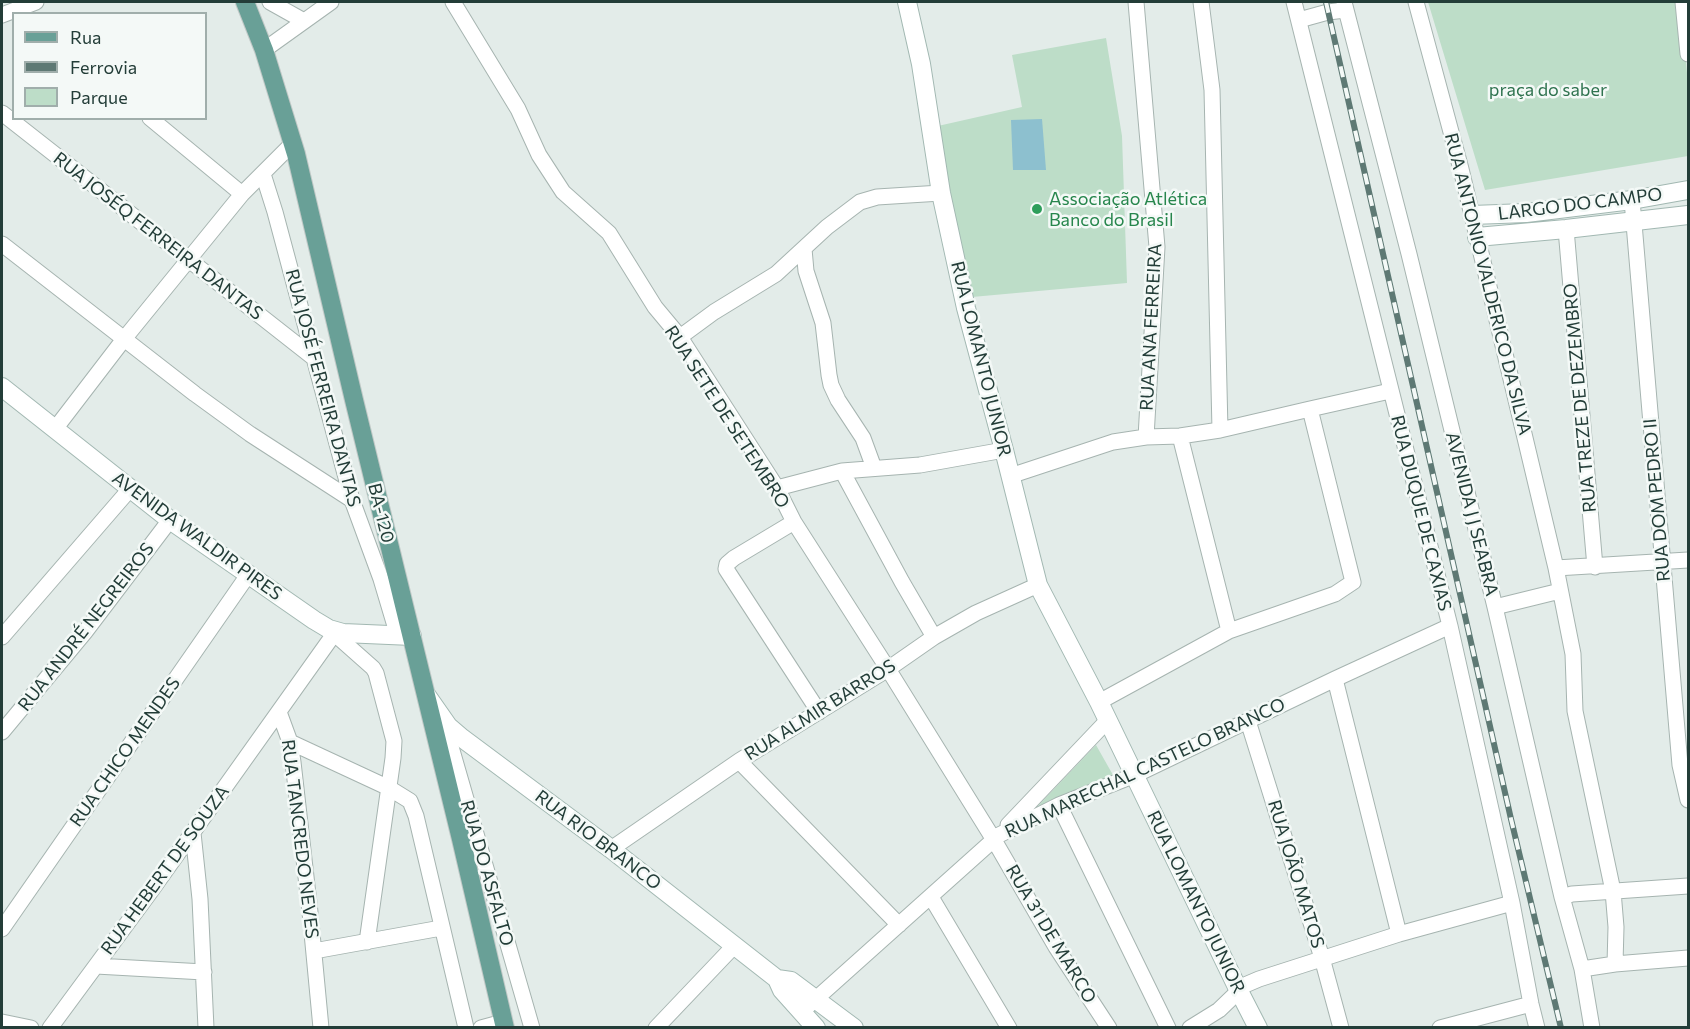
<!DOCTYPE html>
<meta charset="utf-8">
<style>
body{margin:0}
#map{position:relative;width:1690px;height:1029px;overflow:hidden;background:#e3ece9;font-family:Commissioner,sans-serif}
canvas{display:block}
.frame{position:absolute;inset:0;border:3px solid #233d38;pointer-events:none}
.legend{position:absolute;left:12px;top:12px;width:195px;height:108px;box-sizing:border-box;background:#f4f9f7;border:2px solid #a0aeab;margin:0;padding:8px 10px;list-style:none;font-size:18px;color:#233d38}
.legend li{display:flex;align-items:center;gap:12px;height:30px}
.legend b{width:30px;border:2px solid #a0aeab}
</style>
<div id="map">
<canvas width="1690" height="1029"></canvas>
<div class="frame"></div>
<ul class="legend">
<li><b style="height:8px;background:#69a097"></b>Rua</li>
<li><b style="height:8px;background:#5e7974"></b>Ferrovia</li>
<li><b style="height:16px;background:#bdddc8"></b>Parque</li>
</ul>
</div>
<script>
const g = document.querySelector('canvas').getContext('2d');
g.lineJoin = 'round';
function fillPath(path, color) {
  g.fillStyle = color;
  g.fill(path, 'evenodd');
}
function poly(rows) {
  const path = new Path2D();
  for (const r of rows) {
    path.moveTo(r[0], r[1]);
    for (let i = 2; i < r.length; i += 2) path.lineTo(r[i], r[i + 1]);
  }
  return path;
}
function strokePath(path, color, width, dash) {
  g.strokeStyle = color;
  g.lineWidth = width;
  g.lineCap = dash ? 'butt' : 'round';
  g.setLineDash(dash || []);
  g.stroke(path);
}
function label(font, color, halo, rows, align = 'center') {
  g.font = font + ' Commissioner,sans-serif';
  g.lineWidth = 5;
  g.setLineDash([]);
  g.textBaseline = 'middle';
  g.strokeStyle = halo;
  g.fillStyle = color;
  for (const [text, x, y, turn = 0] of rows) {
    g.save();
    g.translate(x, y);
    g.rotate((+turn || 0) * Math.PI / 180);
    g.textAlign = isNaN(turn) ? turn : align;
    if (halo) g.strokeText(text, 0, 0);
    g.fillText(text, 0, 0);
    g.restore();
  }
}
fillPath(poly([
 [1428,2,1681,2,1688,85,1688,156,1485,190],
 [1106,38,1122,136,1127,283,972,297,929,128,1022,107,1012,55],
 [1096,745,1113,775,1033,811]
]), '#bdddc8');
fillPath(poly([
 [1042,119,1046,170,1013,170,1011,120]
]), '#8dc0cf');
const street = poly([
 [270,2,304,21],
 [453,2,518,109,539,155,563,192,609,233,655,307,680,337,777,488,794,522,888,669,994,840,1056,947,1109,1028],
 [1136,2,1157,247,1146,437],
 [1201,2,1212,90,1220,430],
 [1294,2,1450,626,1512,903,1531,1004,1537,1028],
 [1344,2,1409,254,1495,607,1562,897,1582,969,1592,1028],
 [1416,2,1461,169,1556,568,1573,654,1575,711,1613,891,1616,927,1615,964],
 [1683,2,1688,54],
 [2,15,36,2],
 [1299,20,1328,12,1345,10],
 [264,50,331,2],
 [2,113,314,358],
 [150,118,242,194],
 [263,174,275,212,352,500,381,579,398,636],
 [1632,200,1680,765,1688,800],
 [1566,229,1595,567],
 [2,244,195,394,250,434,352,500],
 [804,249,806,271,823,323,829,375,831,385,838,400,863,438,874,468],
 [680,337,714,312,776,274,827,227,860,202,877,197,941,193],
 [1310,409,1390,391],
 [55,429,124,339,242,194,293,143],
 [1180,436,1229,631],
 [842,471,902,582,934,637],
 [1010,476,1113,442,1146,437,1180,436,1220,430,1310,409,1353,582,1335,594,1229,631,1099,702],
 [777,488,842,471,920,465,1004,450],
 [794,522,734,558,727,564,726,569,819,712],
 [1556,568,1688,560],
 [1495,607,1560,591],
 [329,629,373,668,376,673,394,741,393,758,367,942],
 [2,637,130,489],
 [1335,679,1399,934],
 [279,712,290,742,293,762,310,912,321,1028],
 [443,719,532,1028],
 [1248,721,1322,958,1341,1028],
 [2,732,85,632,170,520],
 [290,742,389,788,410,801,416,816,466,1028],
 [739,761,899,925],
 [1059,805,1168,1028],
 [1008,825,1107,721],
 [193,833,200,899,206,1028],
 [611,849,739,761,888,669,934,637,976,613,1038,585],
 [931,897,1009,1028],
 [1562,897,1572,894,1688,886],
 [2,929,248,575],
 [314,951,441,928],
 [96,966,204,972],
 [1582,969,1615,964,1688,958],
 [808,1006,999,835,1059,805,1135,775,1335,679,1450,626],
 [2,1022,31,1028],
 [50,1028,151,891,334,634],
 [481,1028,503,1022],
 [656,1028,734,946],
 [1190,1028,1219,1010,1245,985,1259,979,1399,934,1512,903],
 [1440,1028,1531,1004]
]);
const secondary = poly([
 [907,2,921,64,941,193,966,308,1004,450,1038,585,1099,702,1239,991,1258,1028],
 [1472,215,1526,213,1632,200,1688,190],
 [1477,237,1566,229,1688,215],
 [2,387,170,520,314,620,329,629,343,633,412,636],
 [427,696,448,726,462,738,611,849,777,979,791,981,854,1028],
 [777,979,782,990,816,1028]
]);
const primary = poly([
 [245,2,264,50,296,154,354,400,461,839,505,1028]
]);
strokePath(street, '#a6b4b0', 17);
strokePath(secondary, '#a2b8b2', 20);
strokePath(primary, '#c1c9c7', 20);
strokePath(street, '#fff', 15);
strokePath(secondary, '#fff', 18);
strokePath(primary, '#69a097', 18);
const rail = poly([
 [1326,2,1511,819,1561,1028]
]);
strokePath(rail, '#5e7974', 6);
strokePath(rail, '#f4f9f7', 4, [11]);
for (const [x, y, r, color] of [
 [1037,209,6,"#2e9e5b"]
]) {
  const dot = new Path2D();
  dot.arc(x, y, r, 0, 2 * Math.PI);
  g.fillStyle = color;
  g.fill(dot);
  strokePath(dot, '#f4f9f7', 2);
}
label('18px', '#2f734f', '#f4f9f7', [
 ["praça do saber",1548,90]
]);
label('18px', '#27864d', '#f4f9f7', [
 ["Associação Atlética",1049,199],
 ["Banco do Brasil",1049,220]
], 'left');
label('18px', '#233d38', '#f4f9f7', [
 ["LARGO DO CAMPO",1580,204,-7],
 ["RUA JOSÉQ FERREIRA DANTAS",158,236,38],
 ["RUA ANTONIO VALDERICO DA SILVA",1488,284,76],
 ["RUA ANA FERREIRA",1151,327,-87],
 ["RUA LOMANTO JUNIOR",981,359,76],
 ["RUA JOSÉ FERREIRA DANTAS",323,388,75],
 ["RUA TREZE DE DEZEMBRO",1580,398,-95],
 ["RUA SETE DE SETEMBRO",727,417,57],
 ["RUA DOM PEDRO II",1657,500,-95],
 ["BA-120",381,513,76],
 ["RUA DUQUE DE CAXIAS",1421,513,76],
 ["AVENIDA J J SEABRA",1472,514,76],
 ["AVENIDA WALDIR PIRES",197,536,36],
 ["RUA ANDRÉ NEGREIROS",86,627,-52],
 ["RUA ALMIR BARROS",820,710,-32],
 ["RUA CHICO MENDES",125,752,-55],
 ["RUA MARECHAL CASTELO BRANCO",1145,768,-25],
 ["RUA TANCREDO NEVES",300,839,83],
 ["RUA RIO BRANCO",598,840,37],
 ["RUA HEBERT DE SOUZA",165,870,-54],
 ["RUA DO ASFALTO",487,873,74],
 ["RUA JOÃO MATOS",1296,874,73],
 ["RUA LOMANTO JUNIOR",1196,902,64],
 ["RUA 31 DE MARCO",1051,934,59]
]);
</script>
